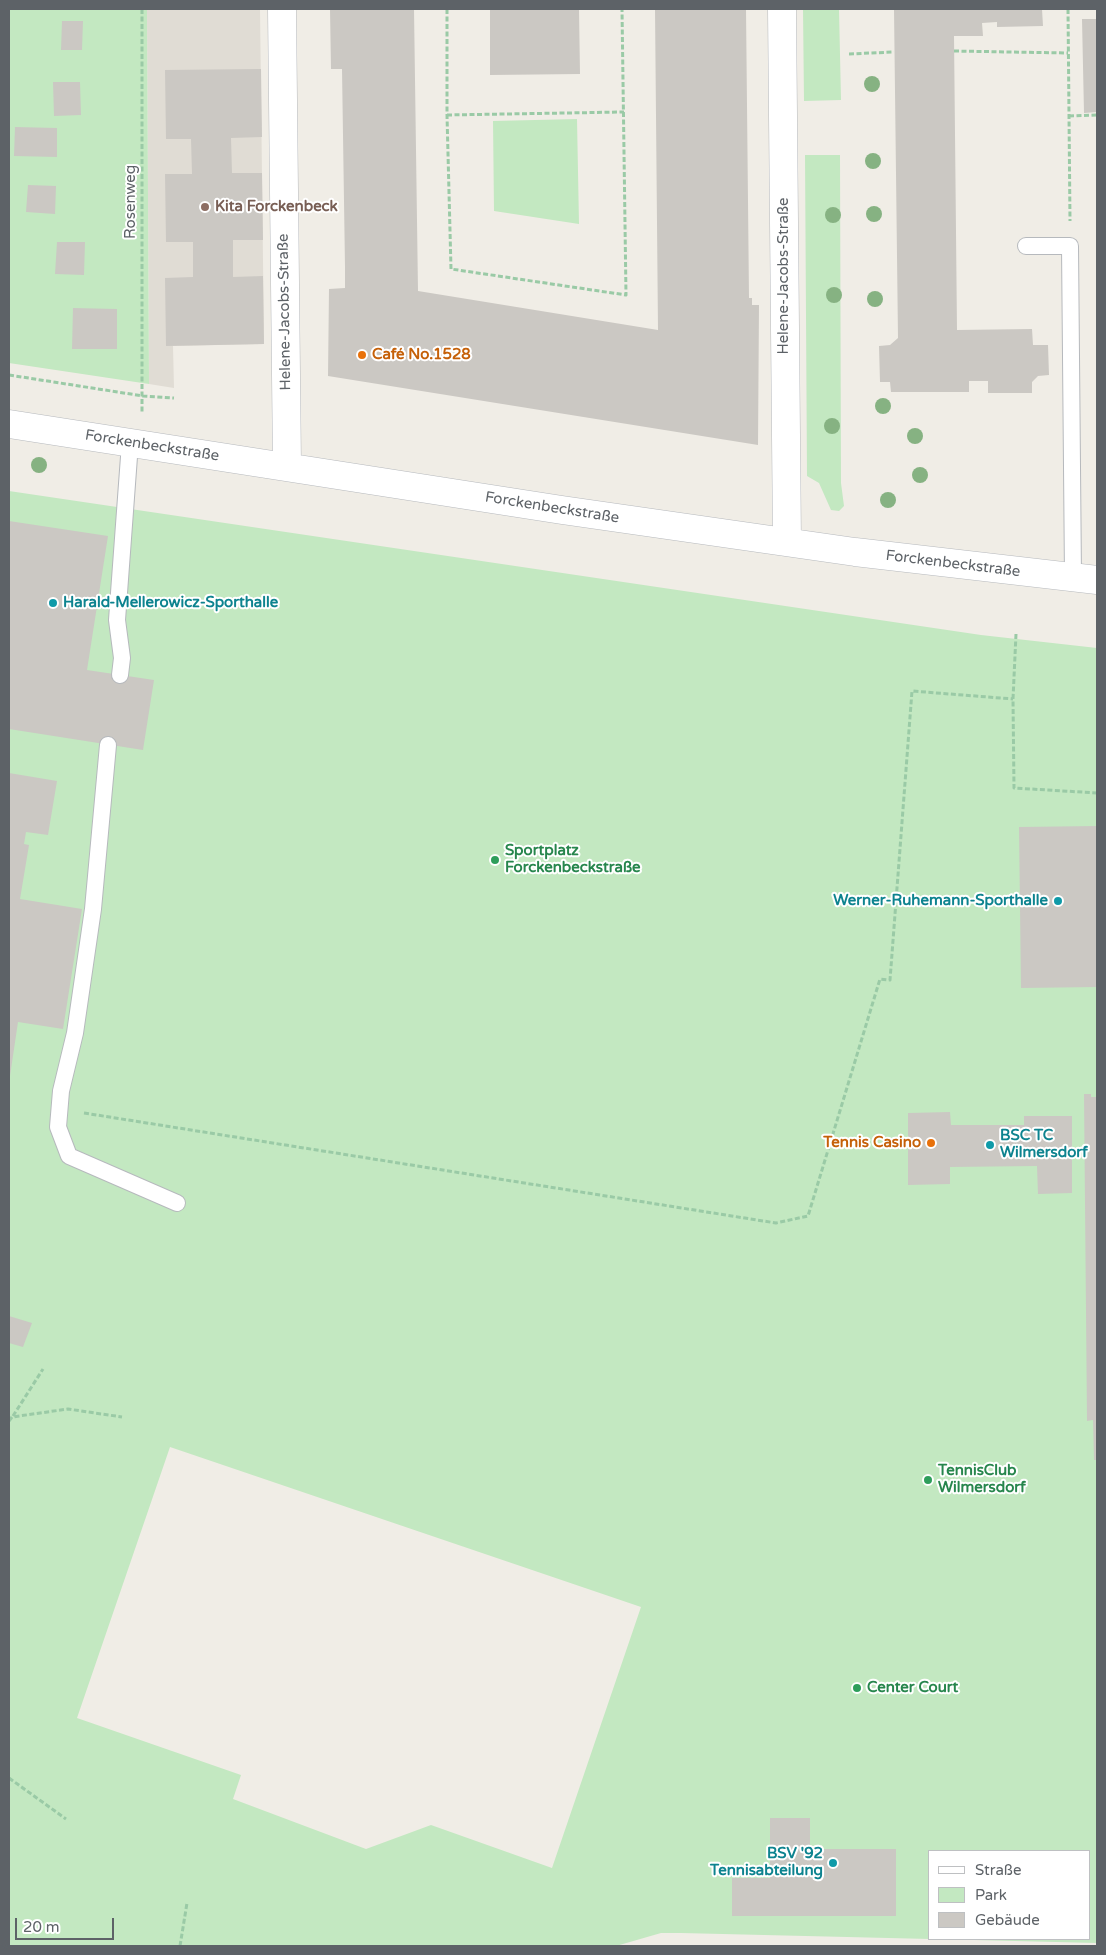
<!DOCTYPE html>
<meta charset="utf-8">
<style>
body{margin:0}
#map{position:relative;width:1106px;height:1955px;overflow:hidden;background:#f0ede6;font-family:"Varela Round",sans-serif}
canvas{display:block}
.frame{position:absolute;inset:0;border:10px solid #5d6267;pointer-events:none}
.legend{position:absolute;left:928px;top:1850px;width:162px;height:90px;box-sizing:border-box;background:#fff;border:1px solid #bec0c2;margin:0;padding:6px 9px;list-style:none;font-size:15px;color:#5d6267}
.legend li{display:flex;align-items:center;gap:10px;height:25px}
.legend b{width:25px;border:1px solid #bec0c2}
.scale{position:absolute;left:15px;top:1918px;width:99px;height:22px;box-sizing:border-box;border:2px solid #5d6267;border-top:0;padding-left:6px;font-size:15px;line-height:18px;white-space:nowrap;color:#5d6267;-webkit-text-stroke:4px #fff;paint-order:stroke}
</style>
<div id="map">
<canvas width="1106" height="1955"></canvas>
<div class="frame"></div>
<ul class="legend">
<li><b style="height:6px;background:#fff"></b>Straße</li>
<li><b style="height:14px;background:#c3e8c1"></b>Park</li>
<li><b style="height:14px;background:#cbc8c3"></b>Gebäude</li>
</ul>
<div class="scale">20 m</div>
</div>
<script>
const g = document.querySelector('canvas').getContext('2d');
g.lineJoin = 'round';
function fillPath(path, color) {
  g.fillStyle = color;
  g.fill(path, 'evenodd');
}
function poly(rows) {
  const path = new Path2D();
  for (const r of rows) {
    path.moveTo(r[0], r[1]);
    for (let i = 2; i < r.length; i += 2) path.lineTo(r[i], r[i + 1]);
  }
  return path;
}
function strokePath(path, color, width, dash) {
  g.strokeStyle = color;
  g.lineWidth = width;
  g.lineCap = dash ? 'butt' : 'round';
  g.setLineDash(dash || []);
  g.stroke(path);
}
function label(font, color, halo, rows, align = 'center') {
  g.font = font + ' "Varela Round",sans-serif';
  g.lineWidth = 4;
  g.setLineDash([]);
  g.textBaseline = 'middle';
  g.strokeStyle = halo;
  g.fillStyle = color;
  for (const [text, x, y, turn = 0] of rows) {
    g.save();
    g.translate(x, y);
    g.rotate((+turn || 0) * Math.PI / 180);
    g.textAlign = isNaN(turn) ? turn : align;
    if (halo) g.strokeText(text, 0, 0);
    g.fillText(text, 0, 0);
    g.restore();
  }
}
fillPath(poly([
 [147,9,260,9,264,344,173,346,174,388,149,384]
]), '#e0dcd4');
fillPath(poly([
 [9,9,147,9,149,384,9,363],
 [803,9,839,9,841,100,804,101],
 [577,119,579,224,494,211,493,121],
 [805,155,840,155,841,483,844,506,839,511,831,510,819,483,807,476],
 [9,491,981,635,1097,648,1097,1943,933,1939,1090,1939,1090,1851,930,1851,930,1939,681,1933,661,1933,616,1946,9,1946],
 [170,1447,641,1607,552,1868,431,1825,366,1849,233,1799,241,1775,77,1718]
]), '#c3e8c1');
fillPath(poly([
 [330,9,414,9,418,291,658,330,655,9,746,9,749,298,752,298,752,305,759,305,758,445,328,376,329,289,345,288,345,267,342,69,331,69],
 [490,9,579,9,580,74,490,75],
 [894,9,1042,9,1043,26,997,27,997,22,982,23,983,36,954,36,957,330,1032,329,1033,345,1048,345,1049,375,1038,376,1032,382,1032,393,988,393,988,381,969,381,969,392,891,392,890,382,880,382,879,346,890,345,898,338],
 [1082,19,1097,19,1097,112,1084,113],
 [62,21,83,21,82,50,61,50],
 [261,69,262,137,231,138,232,173,262,173,263,240,233,240,233,277,263,276,264,344,166,346,165,278,193,277,193,242,166,242,165,174,192,174,191,139,166,139,165,70],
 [53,82,80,82,81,115,54,116],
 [15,127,57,128,57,157,14,156],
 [28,185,56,186,55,214,26,212],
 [57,242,85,242,84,275,55,274],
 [73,308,117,309,117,349,72,349],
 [9,521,108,536,87,670,154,680,143,750,9,729],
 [9,773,57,781,48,835,26,832,24,844,29,845,20,899,82,909,63,1029,18,1022,10,1076],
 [1097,826,1097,987,1021,988,1019,827],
 [1084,1094,1091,1094,1091,1097,1097,1097,1097,1460,1094,1460,1093,1420,1087,1421],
 [950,1112,951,1125,1024,1125,1024,1116,1072,1116,1072,1193,1038,1194,1037,1166,950,1167,950,1184,908,1185,908,1113],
 [9,1316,32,1323,23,1347,9,1343],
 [770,1818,810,1818,810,1849,896,1849,896,1916,732,1916,732,1878,770,1878]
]), '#cbc8c3');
const lane = poly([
 [1026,246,1070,246,1073,577],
 [120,675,122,658,117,620,130,443],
 [108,745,93,909,75,1033,61,1091,58,1127,69,1156,177,1203]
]);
const street = poly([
 [282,9,287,466],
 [782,9,787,542],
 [9,424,562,510,855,552,1097,580]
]);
strokePath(lane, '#b6b9bd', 18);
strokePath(street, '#b6b9bd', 29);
strokePath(poly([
 [142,9,142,414],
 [447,9,447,115,451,269,626,295,622,9],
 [1068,9,1070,221],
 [954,51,1068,53],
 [849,54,894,52],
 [447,115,624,112],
 [1069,116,1097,115],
 [9,375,143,396,174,398],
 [1016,634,1013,699,1014,788,1097,793],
 [84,1113,776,1223,808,1216,880,979,890,980,912,691,1013,699],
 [13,1416,43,1369],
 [9,1421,12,1417,68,1409,122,1417],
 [9,1778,66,1819],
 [180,1946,187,1903]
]), '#9acaa6', 3, [5, 2.5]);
strokePath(lane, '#fff', 16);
strokePath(street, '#fff', 28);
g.fillStyle = '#86b282';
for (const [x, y] of [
 [872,84],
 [873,161],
 [874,214],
 [833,215],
 [834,295],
 [875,299],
 [883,406],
 [832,426],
 [915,436],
 [39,465],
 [920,475],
 [888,500]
]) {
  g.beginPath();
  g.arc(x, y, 8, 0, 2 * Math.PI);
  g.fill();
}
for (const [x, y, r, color] of [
 [205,207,5,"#8d6e63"],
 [362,355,5,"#e8710a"],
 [53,603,5,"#0f9aa8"],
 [495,860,5,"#2e9e5b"],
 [1058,901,5,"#0f9aa8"],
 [931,1143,5,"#e8710a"],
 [990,1145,5,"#0f9aa8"],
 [928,1480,5,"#2e9e5b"],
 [857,1688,5,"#2e9e5b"],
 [833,1863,5,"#0f9aa8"]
]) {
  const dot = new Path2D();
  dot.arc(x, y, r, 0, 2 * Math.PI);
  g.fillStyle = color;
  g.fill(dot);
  strokePath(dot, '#fff', 2);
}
label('15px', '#5d6267', '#fff', [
 ["Rosenweg",131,202,-90],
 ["Helene-Jacobs-Straße",784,276,-90],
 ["Helene-Jacobs-Straße",285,312,-91],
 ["Forckenbeckstraße",152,446,9],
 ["Forckenbeckstraße",552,508,9],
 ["Forckenbeckstraße",953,564,7]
]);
label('bold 15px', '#785e54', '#fff', [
 ["Kita Forckenbeck",215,207]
], 'left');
label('bold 15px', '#c56008', '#fff', [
 ["Café No.1528",372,355],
 ["Tennis Casino",921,1143,"right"]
], 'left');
label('bold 15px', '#0d838f', '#fff', [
 ["Harald-Mellerowicz-Sporthalle",63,603],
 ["Werner-Ruhemann-Sporthalle",1048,901,"right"],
 ["BSC TC",1000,1136],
 ["Wilmersdorf",1000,1153],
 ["BSV '92",823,1854,"right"],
 ["Tennisabteilung",823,1871,"right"]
], 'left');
label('bold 15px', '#27864d', '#fff', [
 ["Sportplatz",505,851],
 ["Forckenbeckstraße",505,868],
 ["TennisClub",938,1471],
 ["Wilmersdorf",938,1488],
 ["Center Court",867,1688]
], 'left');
</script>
